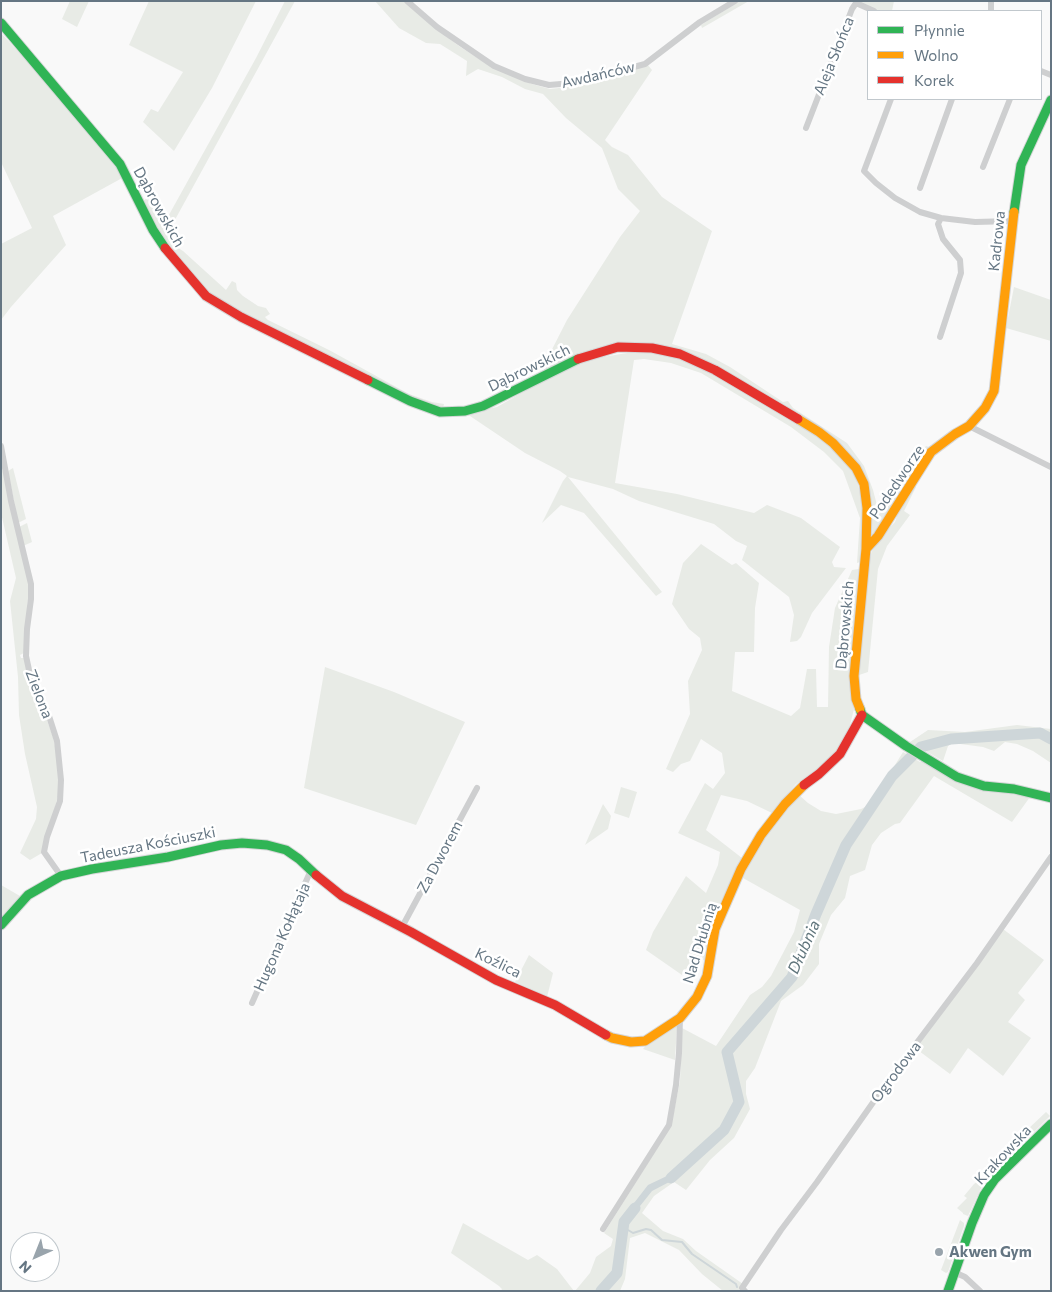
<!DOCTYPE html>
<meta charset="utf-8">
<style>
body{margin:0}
#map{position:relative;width:1052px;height:1292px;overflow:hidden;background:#f9f9f9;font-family:Commissioner,sans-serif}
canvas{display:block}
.frame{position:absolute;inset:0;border:2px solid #657683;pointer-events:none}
.legend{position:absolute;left:867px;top:10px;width:175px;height:90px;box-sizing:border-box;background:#fff;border:1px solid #c1c8cd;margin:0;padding:6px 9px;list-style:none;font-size:15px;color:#657683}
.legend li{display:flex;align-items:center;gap:10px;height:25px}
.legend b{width:25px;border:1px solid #c1c8cd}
.north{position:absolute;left:10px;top:1232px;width:50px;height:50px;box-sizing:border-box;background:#fff;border:1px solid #c1c8cd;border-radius:50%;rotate:224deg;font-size:14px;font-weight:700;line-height:20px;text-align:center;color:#657683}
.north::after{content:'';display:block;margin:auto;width:18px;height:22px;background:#99a4ac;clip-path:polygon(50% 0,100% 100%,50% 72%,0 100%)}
</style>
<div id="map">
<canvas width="1052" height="1292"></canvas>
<div class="frame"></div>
<ul class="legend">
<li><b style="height:6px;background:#30b455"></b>Płynnie</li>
<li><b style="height:6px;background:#ff9f0a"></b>Wolno</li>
<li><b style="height:6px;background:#e5322d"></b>Korek</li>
</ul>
<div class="north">N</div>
</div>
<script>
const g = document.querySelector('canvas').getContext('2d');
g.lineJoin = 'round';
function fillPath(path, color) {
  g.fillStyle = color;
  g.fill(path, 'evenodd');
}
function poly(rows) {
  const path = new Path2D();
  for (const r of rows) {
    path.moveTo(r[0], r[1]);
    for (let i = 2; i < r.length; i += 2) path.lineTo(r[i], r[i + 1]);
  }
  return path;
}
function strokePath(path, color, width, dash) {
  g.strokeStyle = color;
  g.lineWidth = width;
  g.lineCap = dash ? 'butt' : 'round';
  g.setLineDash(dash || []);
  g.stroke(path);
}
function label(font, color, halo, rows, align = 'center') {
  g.font = font + ' Commissioner,sans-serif';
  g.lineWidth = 5;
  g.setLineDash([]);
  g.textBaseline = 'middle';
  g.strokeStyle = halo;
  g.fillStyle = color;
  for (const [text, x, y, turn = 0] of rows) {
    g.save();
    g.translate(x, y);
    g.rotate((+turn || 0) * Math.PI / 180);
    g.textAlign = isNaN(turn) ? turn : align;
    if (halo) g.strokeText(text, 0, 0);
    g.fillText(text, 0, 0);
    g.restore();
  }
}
fillPath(poly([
 [70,1,89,1,77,27,62,19],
 [149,1,256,1,212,88,174,151,143,122,151,109,158,112,183,72,129,45],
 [285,1,295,1,171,227,168,236,175,246,183,251,226,290,232,281,236,283,237,290,243,296,258,306,266,308,270,314,265,317,268,320,329,350,409,394,432,402,444,404,443,408,432,407,408,397,259,322,206,291,177,260,160,235,144,201,148,196,158,216,165,222,256,58],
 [375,1,414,1,412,6,442,33,459,46,479,59,532,84,550,89,576,86,627,72,647,64,652,70,605,140,612,147,628,155,662,197,712,231,672,344,706,354,730,367,783,402,788,401,793,408,847,443,864,466,873,490,878,509,926,446,929,447,874,536,871,537,869,533,859,466,848,452,833,440,715,367,632,345,544,371,543,367,567,320,620,237,640,211,618,189,602,148,566,118,543,94,525,89,502,77,478,69,466,76,467,61,440,44,426,43,399,28],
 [739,1,749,1,702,28,701,25],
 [857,1,894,1,892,11,878,11],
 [1,33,49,85,124,177,53,216,66,245,11,307,1,320,1,244,32,228,1,162],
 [1014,287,1051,300,1051,341,1006,328],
 [633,352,655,352,681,358,715,374,821,438,836,450,846,460,856,477,862,500,862,530,860,562,857,563,860,518,843,471,824,452,791,427,701,373,671,363,644,359,634,360,615,483,677,494,754,513,767,505,801,518,840,547,832,562,834,567,846,568,812,613,801,637,797,641,790,642,794,615,789,597,742,560,747,546,736,541,714,524,639,501,613,489,568,477,662,592,656,596,584,513,561,505,542,523,563,481,567,476,560,471,525,453,470,416,469,413,497,407,551,376,591,359],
 [1,463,29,586,24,653,20,655,21,658,25,658,53,737,57,755,59,793,42,853,30,860,20,853,36,819,37,807,25,754,19,715,18,677,10,601,16,578,1,513],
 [13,468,26,519,18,523,8,471],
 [914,486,916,487,904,511,910,515,887,546,878,569,868,672,859,675,866,572,869,561,872,551,885,532,895,522,898,513],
 [27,523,32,542,23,546,19,527],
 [701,544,732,565,736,563,759,583,755,608,754,652,735,652,732,691,791,716,800,708,807,669,816,669,817,707,828,707,829,647,835,608,852,570,859,569,851,681,854,709,848,733,834,757,796,784,772,813,747,801,721,795,706,830,742,858,711,922,707,962,695,956,682,975,646,950,653,932,686,876,706,893,718,865,720,852,678,833,705,783,713,789,725,773,722,753,701,739,690,761,681,764,673,772,666,769,690,714,688,681,702,650,700,638,689,629,672,604,683,563],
 [325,667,394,692,465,722,416,825,304,788],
 [1017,725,1051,729,1051,763,1033,751,1017,744,1005,742,994,751,983,747,953,743,948,746,943,761,910,742,928,730,965,732],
 [903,752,920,762,924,761,954,779,974,788,1030,797,1012,822,934,776,900,823,895,824,881,833,872,845,865,870,850,876,845,898,831,915,819,944,819,964,803,985,781,1001,755,1068,746,1081,746,1094,750,1109,734,1138,710,1160,686,1190,674,1182,654,1196,642,1213,663,1231,683,1239,696,1251,743,1284,739,1289,740,1291,723,1291,702,1274,679,1250,645,1233,630,1238,625,1279,620,1291,575,1291,590,1273,596,1257,611,1246,613,1239,604,1233,671,1126,680,1081,682,1028,716,1046,750,995,762,987,771,976,794,932,800,910,743,878,751,857,761,841,798,794,808,803,821,811,836,814,861,809,871,804],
 [621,787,637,792,629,818,614,813],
 [603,804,611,816,608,829,585,845],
 [1,885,20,896,1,920],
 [1003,929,1044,960,1018,993,1025,1000,1008,1022,1031,1038,1003,1076,968,1048,950,1074,915,1048],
 [529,955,553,973,547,997,515,982],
 [677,1026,675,1060,643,1049,648,1043],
 [1046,1112,1050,1116,1031,1135,1027,1130],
 [1003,1162,982,1186,968,1216,963,1214,963,1213,957,1208,967,1198,964,1196,974,1184],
 [960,1220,964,1223,964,1226,948,1272,946,1273,941,1270],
 [463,1223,528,1260,537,1255,557,1269,574,1291,501,1291,502,1289,499,1286,451,1253]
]), '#e8ebe6');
fillPath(poly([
 [678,1167,685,1170,675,1179,652,1191,628,1221,624,1216,648,1185,669,1175]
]), '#ced6d9');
strokePath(poly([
 [623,1227,633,1233,646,1229,651,1230,662,1240,682,1242,692,1254,736,1284,737,1287]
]), '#ced6d9', 2);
strokePath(poly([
 [671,1178,724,1130,739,1102,727,1052,792,977,816,914,846,845,892,776,921,747,951,739,1040,733,1051,739],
 [601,1291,617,1273,624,1222,635,1208]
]), '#ced6d9', 11);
const fast = poly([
 [1,23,120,164,153,230,165,248],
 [1014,212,1021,165,1051,100],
 [368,380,410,401,440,412,465,411,483,406,578,359],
 [860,709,862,715,906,746,957,777,984,786,1014,789,1051,798],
 [1,925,28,895,61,876,92,869,168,857,221,845,242,843,267,845,286,850,299,859,316,875],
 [948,1291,972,1223,984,1195,995,1179,1051,1124]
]);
const slow = poly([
 [798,419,819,432,833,443,856,468,864,484,867,508,866,549,854,676,856,699,860,709],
 [866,549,878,536,931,452,955,434,969,426,985,408,994,391,1014,212],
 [606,1035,612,1038,631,1042,645,1041,680,1018,697,997,707,976,715,929,741,869,761,835,785,804,804,785]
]);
const jam = poly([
 [165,248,206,296,241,317,368,380],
 [578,359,618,347,652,348,680,354,715,370,798,419],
 [804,785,819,774,840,754,862,715],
 [316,875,342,896,411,932,496,980,555,1005,606,1035]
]);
strokePath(fast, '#d5d6d7', 11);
strokePath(slow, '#d5d6d7', 11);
strokePath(jam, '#d5d6d7', 11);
strokePath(poly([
 [407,1,437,27,494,66,525,79,549,85,573,83,645,64,700,22,735,1],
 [991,11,991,1],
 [1041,71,1051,75],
 [891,99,864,171,876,183,895,198,920,212,941,218,975,222,1013,221],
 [806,128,852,9,856,3,874,11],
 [983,167,1010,99],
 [920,188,952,99],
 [940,337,961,273,960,260,943,239,938,224,941,218],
 [969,426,1051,467],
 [1,446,11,501,31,584,31,599,27,629,26,656,29,670,48,713,57,741,61,780,60,801,47,837,44,852,61,876],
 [402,927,477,788],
 [252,1003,311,870],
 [603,1229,669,1125,676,1085,679,1053,680,1018],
 [954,1272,965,1277,980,1291],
 [745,1291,742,1288,781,1230,817,1182,891,1077,977,963,1051,857]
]), '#cecfd0', 6);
strokePath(fast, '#30b455', 9);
strokePath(slow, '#ff9f0a', 9);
strokePath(jam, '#e5322d', 9);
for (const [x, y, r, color] of [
 [939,1252,5,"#99a4ac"]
]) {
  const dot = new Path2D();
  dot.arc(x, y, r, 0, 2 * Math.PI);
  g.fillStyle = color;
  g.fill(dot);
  strokePath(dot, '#fff', 2);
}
label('15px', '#657683', '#fff', [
 ["Aleja Słońca",834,56,-68],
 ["Awdańców",598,75,-13],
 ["Dąbrowskich",159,207,61],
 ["Kadrowa",997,241,-84],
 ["Dąbrowskich",529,368,-26],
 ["Podedworze",897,482,-56],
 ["Dąbrowskich",845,625,-85],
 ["Zielona",39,694,69],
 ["Tadeusza Kościuszki",148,845,-11],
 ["Za Dworem",440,857,-62],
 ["Hugona Kołłątaja",282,937,-66],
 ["Nad Dłubnią",700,943,-73],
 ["Koźlica",498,963,26],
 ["Ogrodowa",896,1072,-53],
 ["Krakowska",1003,1155,-47]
]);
label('bold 15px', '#657683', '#fff', [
 ["Akwen Gym",949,1252]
], 'left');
label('italic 16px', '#60757c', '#fff', [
 ["Dłubnia",804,947,-66]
]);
</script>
